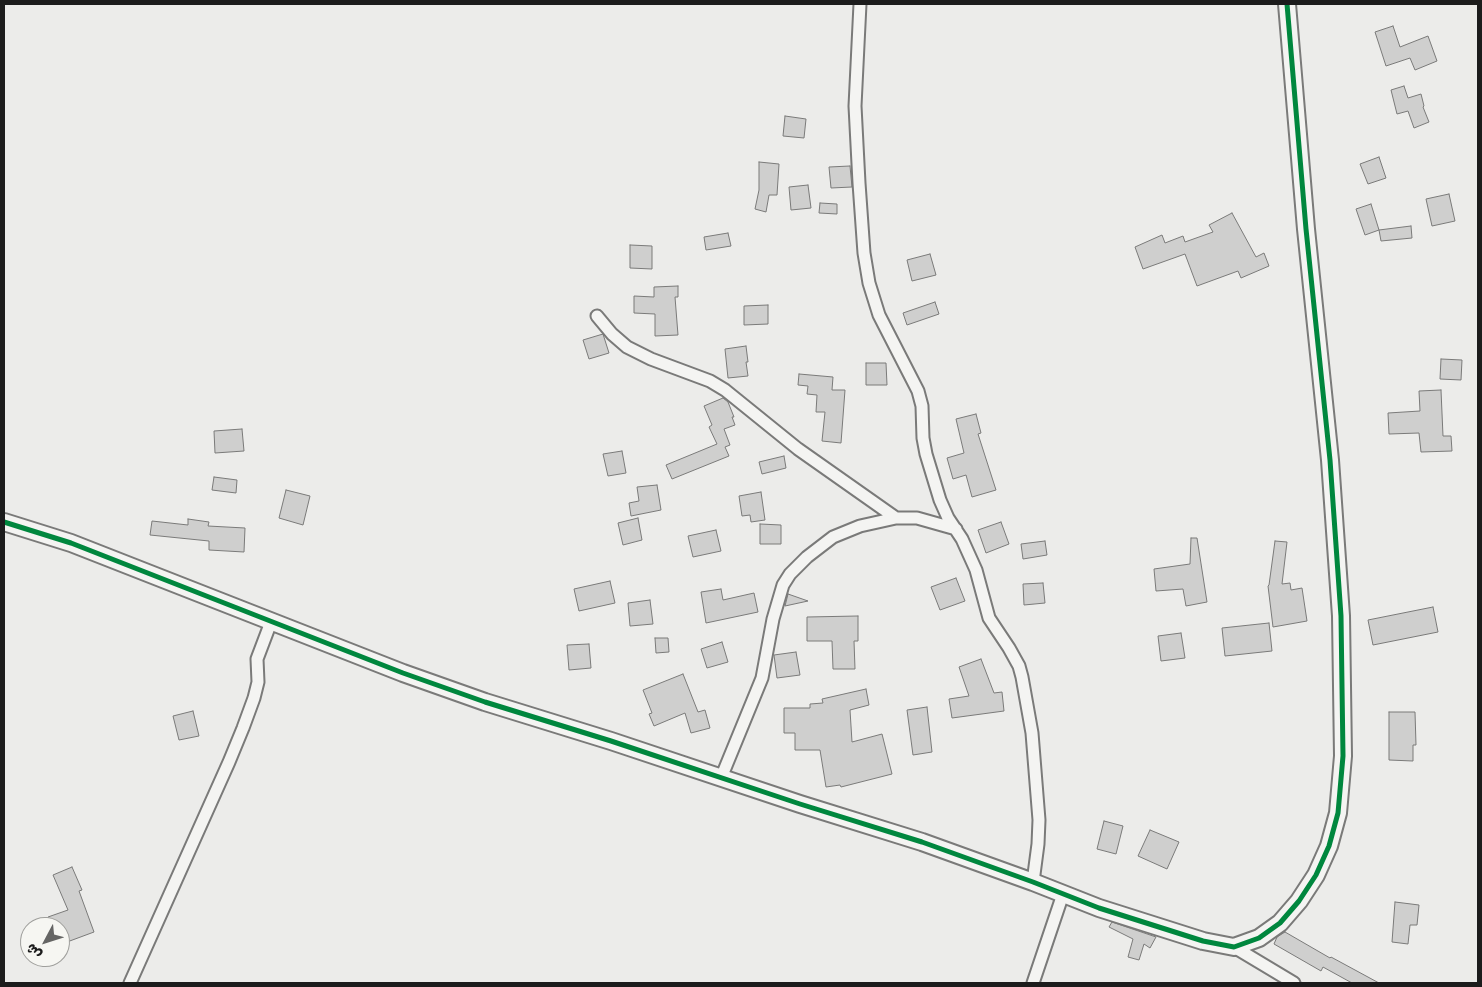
<!DOCTYPE html>
<meta charset="utf-8">
<style>
body{margin:0}
#map{position:relative;width:1482px;height:987px;overflow:hidden;background:#ececea;font-family:Itim,"Playpen Sans Arabic",sans-serif}
canvas{display:block}
.frame{position:absolute;inset:0;border:5px solid #1c1c1c;pointer-events:none}
.north{position:absolute;left:20px;top:917px;width:50px;height:50px;box-sizing:border-box;background:#f6f6f2;border:1px solid #9f9f9c;border-radius:50%;rotate:230deg;font-size:14px;font-weight:700;line-height:20px;text-align:center;color:#1c1c1c}
.north::after{content:'';display:block;margin:auto;width:18px;height:22px;background:#656564;clip-path:polygon(50% 0,100% 100%,50% 72%,0 100%)}
</style>
<div id="map">
<canvas width="1482" height="987"></canvas>
<div class="frame"></div>
<div class="north">ش</div>
</div>
<script>
const g = document.querySelector('canvas').getContext('2d');
g.lineJoin = 'round';
function fillPath(path, color) {
  g.fillStyle = color;
  g.fill(path, 'evenodd');
}
function poly(rows) {
  const path = new Path2D();
  for (const r of rows) {
    path.moveTo(r[0], r[1]);
    for (let i = 2; i < r.length; i += 2) path.lineTo(r[i], r[i + 1]);
  }
  return path;
}
function strokePath(path, color, width, dash) {
  g.strokeStyle = color;
  g.lineWidth = width;
  g.lineCap = dash ? 'butt' : 'round';
  g.setLineDash(dash || []);
  g.stroke(path);
}
const building = poly([
 [1393,26,1400,47,1428,36,1437,61,1415,70,1410,58,1386,66,1375,32,1393,26],
 [1404,86,1408,98,1421,94,1424,106,1423,107,1429,122,1414,128,1408,111,1397,114,1391,90,1404,86],
 [785,116,806,119,804,138,783,136,785,116],
 [1379,157,1386,178,1368,184,1360,164,1379,157],
 [759,162,779,164,777,195,769,195,766,212,755,209,759,190,759,162],
 [850,166,852,187,831,188,829,167,850,166],
 [808,185,811,208,791,210,789,187,808,185],
 [1449,194,1455,221,1432,226,1426,199,1449,194],
 [820,203,837,204,837,214,819,213,820,203],
 [1371,204,1379,230,1365,235,1356,209,1371,204],
 [1232,213,1256,257,1264,253,1269,266,1241,278,1238,271,1197,286,1185,254,1143,269,1135,247,1162,235,1165,243,1183,236,1185,242,1213,232,1209,225,1232,213],
 [1411,226,1412,238,1381,241,1379,230,1411,226],
 [728,233,731,246,706,250,704,237,728,233],
 [630,245,652,246,652,269,630,268,630,245],
 [930,254,936,275,912,281,907,260,930,254],
 [678,286,678,297,675,297,678,335,655,336,655,314,634,313,634,296,654,297,654,287,678,286],
 [935,302,939,314,907,325,903,313,935,302],
 [768,305,768,324,744,325,744,306,768,305],
 [603,334,609,353,589,359,583,340,603,334],
 [746,346,748,362,746,362,748,376,728,378,725,349,746,346],
 [1441,359,1462,360,1461,380,1440,379,1441,359],
 [866,363,886,363,887,385,866,385,866,363],
 [799,374,833,377,832,390,845,390,841,443,822,441,825,412,816,412,817,395,807,394,808,386,798,385,799,374],
 [1441,390,1443,436,1451,436,1452,451,1421,452,1419,433,1389,434,1388,413,1420,411,1419,391,1441,390],
 [723,398,728,402,734,417,732,417,735,425,724,429,730,445,725,447,729,456,672,479,666,465,717,444,709,427,712,425,704,406,723,398],
 [976,414,981,433,978,434,996,490,972,497,966,475,953,479,947,458,964,453,956,419,976,414],
 [242,429,244,451,215,453,214,431,242,429],
 [622,451,626,473,608,476,603,454,622,451],
 [784,456,786,468,762,474,759,462,784,456],
 [214,477,237,480,236,493,212,490,214,477],
 [657,485,661,510,631,516,629,503,639,501,637,487,657,485],
 [286,490,310,496,303,525,279,518,286,490],
 [761,492,765,520,751,522,750,515,742,516,739,496,761,492],
 [638,518,642,540,623,545,618,523,638,518],
 [188,519,209,522,208,526,245,528,244,552,209,550,209,541,150,535,152,521,188,525,188,519],
 [1001,522,1009,544,986,553,978,530,1001,522],
 [760,524,781,525,781,544,760,544,760,524],
 [716,530,721,551,693,557,688,536,716,530],
 [1191,538,1197,538,1207,602,1186,606,1183,589,1156,591,1154,569,1190,564,1191,538],
 [1045,541,1047,555,1023,559,1021,544,1045,541],
 [1275,541,1287,542,1282,584,1290,583,1291,590,1302,588,1307,621,1273,627,1268,586,1269,585,1275,541],
 [956,578,965,601,940,610,931,587,956,578],
 [610,581,615,603,579,611,574,589,610,581],
 [1043,583,1045,603,1024,605,1023,584,1043,583],
 [721,589,723,600,754,593,758,612,706,623,701,592,721,589],
 [788,594,808,601,785,606,788,594],
 [650,600,653,624,630,626,628,603,650,600],
 [1433,607,1438,632,1373,645,1368,620,1433,607],
 [858,616,858,641,854,641,855,669,833,669,832,641,807,641,807,617,858,616],
 [1269,623,1272,651,1225,656,1222,628,1269,623],
 [1181,633,1185,658,1161,661,1158,636,1181,633],
 [655,638,668,638,669,652,656,653,655,638],
 [722,642,728,662,707,668,701,649,722,642],
 [589,644,591,668,569,670,567,645,589,644],
 [796,652,800,675,777,678,774,655,796,652],
 [981,659,994,693,1002,692,1004,711,952,718,949,699,969,696,959,667,981,659],
 [683,674,698,712,705,710,710,728,691,733,685,713,654,726,649,714,652,713,643,690,683,674],
 [866,689,869,705,850,710,852,742,882,734,892,774,841,787,840,785,826,787,820,750,795,750,795,733,784,733,784,708,810,708,810,704,823,703,822,699,866,689],
 [927,707,932,752,913,755,907,710,927,707],
 [193,711,199,736,179,740,173,716,193,711],
 [1389,712,1415,712,1416,745,1413,745,1413,761,1389,760,1389,712],
 [1104,821,1123,826,1116,854,1097,849,1104,821],
 [1150,830,1179,842,1167,869,1138,856,1150,830],
 [72,867,82,890,79,891,94,932,67,942,65,937,60,938,60,927,51,927,48,917,68,910,53,875,72,867],
 [1395,902,1419,905,1417,925,1410,925,1408,944,1392,942,1395,902],
 [1112,922,1156,937,1150,948,1144,944,1139,960,1128,957,1133,939,1109,927,1112,922],
 [1285,932,1330,958,1331,957,1379,983,1352,983,1323,967,1321,971,1274,944,1277,937,1285,932]
]);
fillPath(building, '#cfcfce');
strokePath(building, '#7a7a79', 1);
const street = poly([
 [860,4,855,106,859,183,864,253,869,283,879,315,918,391,922,406,923,438,926,454,940,500,948,518,962,539,976,570,989,618,1009,648,1019,666,1022,677,1032,733,1039,820,1038,844,1033,882],
 [597,316,612,334,627,347,651,359,710,381,725,390,798,449,896,518],
 [721,778,762,678,773,619,783,585,790,574,807,557,833,537,860,526,896,518,917,518,956,529],
 [1234,947,1294,983],
 [130,983,229,762,243,728,254,698,258,682,257,659,271,622],
 [1033,983,1063,894]
]);
const secondary = poly([
 [4,522,71,543,403,673,485,702,611,741,800,804,922,842,1033,882,1099,908,1203,941,1234,947,1259,938,1280,923,1299,901,1316,875,1329,846,1338,813,1343,756,1341,616,1330,460,1306,229,1287,4]
]);
strokePath(street, '#7a7a79', 15);
strokePath(secondary, '#7a7a79', 20);
strokePath(street, '#f4f4f2', 11);
strokePath(secondary, '#f4f4f2', 16);
strokePath(poly([
 [4,522,71,543,403,673,485,702,611,741,800,804,922,842,1033,882,1099,908,1203,941,1234,947,1259,938,1280,923,1299,901,1316,875,1329,846,1338,813,1343,756,1341,616,1330,460,1306,229,1287,4]
]), '#00873e', 5);
</script>
